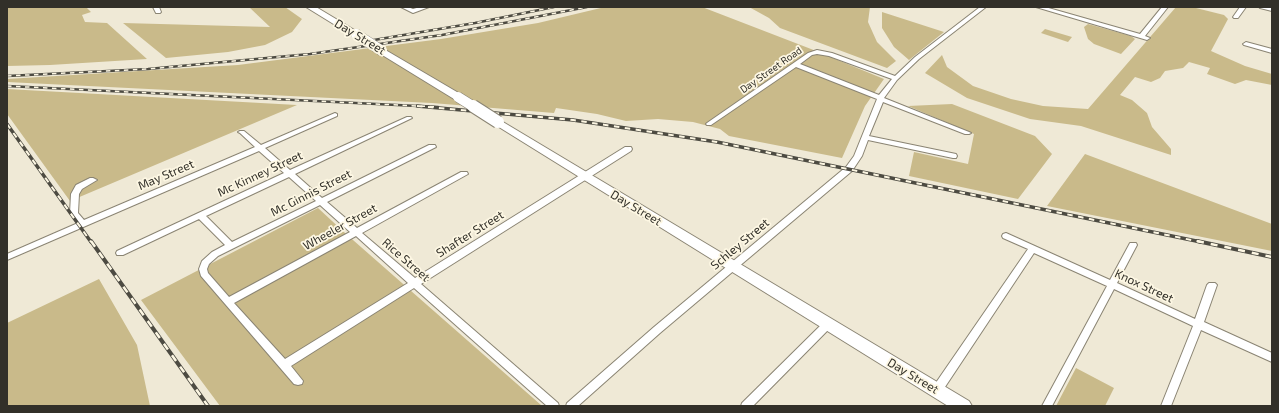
<!DOCTYPE html>
<style>
body{margin:0}
#map{position:relative;width:1279px;height:413px;overflow:hidden;background:#efe9d6;font-family:"Exo 2",sans-serif}
canvas{display:block}
.frame{position:absolute;inset:0;border:8px solid #323029;pointer-events:none}
</style>
<div id="map">
<canvas width="1279" height="413"></canvas>
<div class="frame"></div>
</div>
<script>
const g = document.querySelector('canvas').getContext('2d');
g.lineJoin = 'round';
function fillPath(path, color) {
  g.fillStyle = color;
  g.fill(path, 'evenodd');
}
function poly(rows) {
  const path = new Path2D();
  for (const r of rows) {
    path.moveTo(r[0], r[1]);
    for (let i = 2; i < r.length; i += 2) path.lineTo(r[i], r[i + 1]);
  }
  return path;
}
function strokePath(path, color, width, dash) {
  g.strokeStyle = color;
  g.lineWidth = width;
  g.lineCap = dash ? 'butt' : 'round';
  g.setLineDash(dash || []);
  g.stroke(path);
}
function label(font, color, halo, rows, align = 'center') {
  g.font = font + ' "Exo 2",sans-serif';
  g.lineWidth = 3.5;
  g.setLineDash([]);
  g.textBaseline = 'middle';
  g.strokeStyle = halo;
  g.fillStyle = color;
  for (const [text, x, y, turn = 0] of rows) {
    g.save();
    g.translate(x, y);
    g.rotate((+turn || 0) * Math.PI / 180);
    g.textAlign = isNaN(turn) ? turn : align;
    if (halo) g.strokeText(text, 0, 0);
    g.fillText(text, 0, 0);
    g.restore();
  }
}
fillPath(poly([
 [7,7,86,7,91,12,82,15,85,22,107,23,147,59,50,65,7,66],
 [249,7,285,7,302,19,292,32,265,45,228,52,166,58,123,23,270,27],
 [605,7,702,7,811,49,884,79,865,106,842,158,729,136,720,129,693,122,658,119,626,121,597,114,556,108,554,113,432,103,7,82,7,79,238,65,441,39,538,23],
 [749,7,870,7,868,22,877,42,896,61,887,68,780,28,769,18],
 [1176,7,1192,7,1224,15,1228,19,1211,51,1245,66,1272,74,1272,85,1246,80,1235,84,1207,74,1210,68,1189,62,1183,68,1165,71,1160,78,1151,82,1135,77,1120,95,1132,100,1147,113,1152,127,1171,149,1171,155,1081,126,1030,119,967,98,925,73,942,55,947,67,973,86,1011,99,1043,106,1088,109],
 [882,12,944,32,909,60,894,47,882,28],
 [1088,24,1131,36,1135,39,1121,54,1094,44,1088,39,1084,27],
 [1045,29,1072,37,1068,42,1041,33],
 [7,89,297,105,70,201,7,114],
 [952,104,1035,136,1052,154,1018,199,909,176,914,152,968,164,974,134,908,106],
 [1085,154,1272,224,1272,251,1047,206],
 [318,208,345,233,541,405,220,406,141,300],
 [99,279,137,345,150,406,7,406,7,323],
 [1076,368,1114,388,1105,406,1056,406]
]), '#c9ba8a');
const minor = poly([
 [153,7,159,7,161,12,160,13,156,13,153,7],
 [401,7,408,7,413,9,420,7,429,7,413,13,401,7],
 [980,7,986,7,919,59,897,80,884,98,969,132,971,133,969,134,965,134,883,102,869,136,956,154,957,156,956,158,953,158,868,140,862,156,852,171,660,333,578,406,566,406,567,403,654,327,846,167,854,156,877,99,796,67,711,125,707,125,706,124,707,123,808,53,817,50,832,53,895,76,915,57,980,7],
 [817,54,829,56,892,79,879,95,800,64,812,55,817,54],
 [1036,7,1045,7,1140,34,1162,7,1168,7,1145,36,1150,38,1147,40,1036,7],
 [1240,7,1246,7,1238,18,1234,18,1233,17,1240,7],
 [1259,7,1272,7,1272,11,1260,8,1259,7],
 [1246,42,1272,49,1272,53,1244,45,1243,44,1246,42],
 [335,113,337,114,337,116,265,148,290,170,407,117,411,117,412,118,295,174,322,198,429,145,435,145,436,147,327,202,357,228,461,172,467,172,468,174,362,233,415,278,625,147,631,147,632,149,631,151,421,284,558,403,559,406,547,406,414,288,291,366,303,381,302,384,298,385,294,384,201,276,199,269,202,261,212,252,225,245,199,219,123,255,117,255,116,253,117,251,284,173,259,151,7,260,7,254,78,223,70,213,71,194,76,185,90,178,93,178,97,180,82,189,79,194,78,213,84,220,255,147,240,133,238,132,240,131,244,131,261,145,335,113],
 [289,177,316,201,232,242,206,216,289,177],
 [320,205,350,232,229,297,208,273,207,269,209,264,218,256,320,205],
 [356,236,408,283,285,359,234,303,356,236],
 [1006,233,1110,280,1130,243,1136,243,1137,245,1117,283,1195,319,1207,285,1209,283,1215,283,1217,285,1204,322,1272,353,1272,362,1201,330,1171,406,1161,406,1193,326,1114,289,1052,406,1042,406,1107,286,1034,253,941,393,937,394,933,393,932,390,933,387,1028,249,1003,238,1002,236,1003,234,1006,233],
 [828,320,831,321,833,324,831,327,753,406,741,406,742,403,825,321,828,320]
]);
const primary = poly([
 [306,7,316,7,361,34,359,36,353,36,306,7],
 [382,48,462,95,463,97,462,99,454,99,379,53,377,51,382,48],
 [498,119,969,401,972,406,948,406,494,124,492,122,494,120,498,119]
]);
strokePath(minor, '#8a8473', 2);
strokePath(primary, '#8a8473', 2);
fillPath(minor, '#fff');
fillPath(primary, '#fff');
const railFar2 = poly([
 [362,42,475,23,554,7],
 [7,76,148,69,310,54,442,35,587,7],
 [7,86,438,107]
]);
const railFar1 = poly([
 [417,106,573,120,717,142,1201,242],
 [7,124,91,242]
]);
const rail = poly([
 [91,241,208,406],
 [1197,241,1272,257]
]);
strokePath(railFar2, '#4d4b42', 2.5);
strokePath(railFar1, '#4d4b42', 3.5);
strokePath(rail, '#4d4b42', 4);
strokePath(railFar2, '#fdf7e3', 1.5, [4.5]);
strokePath(railFar1, '#fdf7e3', 2, [5.5]);
strokePath(rail, '#fdf7e3', 2.5, [7]);
const primaryBridgeFar1 = poly([
 [356,34,382,51],
 [458,97,474,107]
]);
const primaryBridge = poly([
 [473,106,498,122]
]);
strokePath(primaryBridgeFar1, '#8a8473', 11, []);
strokePath(primaryBridge, '#8a8473', 14, []);
strokePath(primaryBridgeFar1, '#fff', 10);
strokePath(primaryBridge, '#fff', 12);
label('10px', '#323029', '#fdf7e3', [
 ["Day Street Road",771,70,-35]
]);
label('12px', '#323029', '#fdf7e3', [
 ["Day Street",360,37,31],
 ["Mc Kinney Street",260,174,-25],
 ["May Street",166,175,-23],
 ["Mc Ginnis Street",311,193,-27],
 ["Day Street",636,208,31],
 ["Wheeler Street",340,227,-29],
 ["Shafter Street",470,234,-32],
 ["Schley Street",740,244,-40],
 ["Rice Street",406,260,41],
 ["Knox Street",1144,286,25],
 ["Day Street",913,376,31]
]);
</script>
